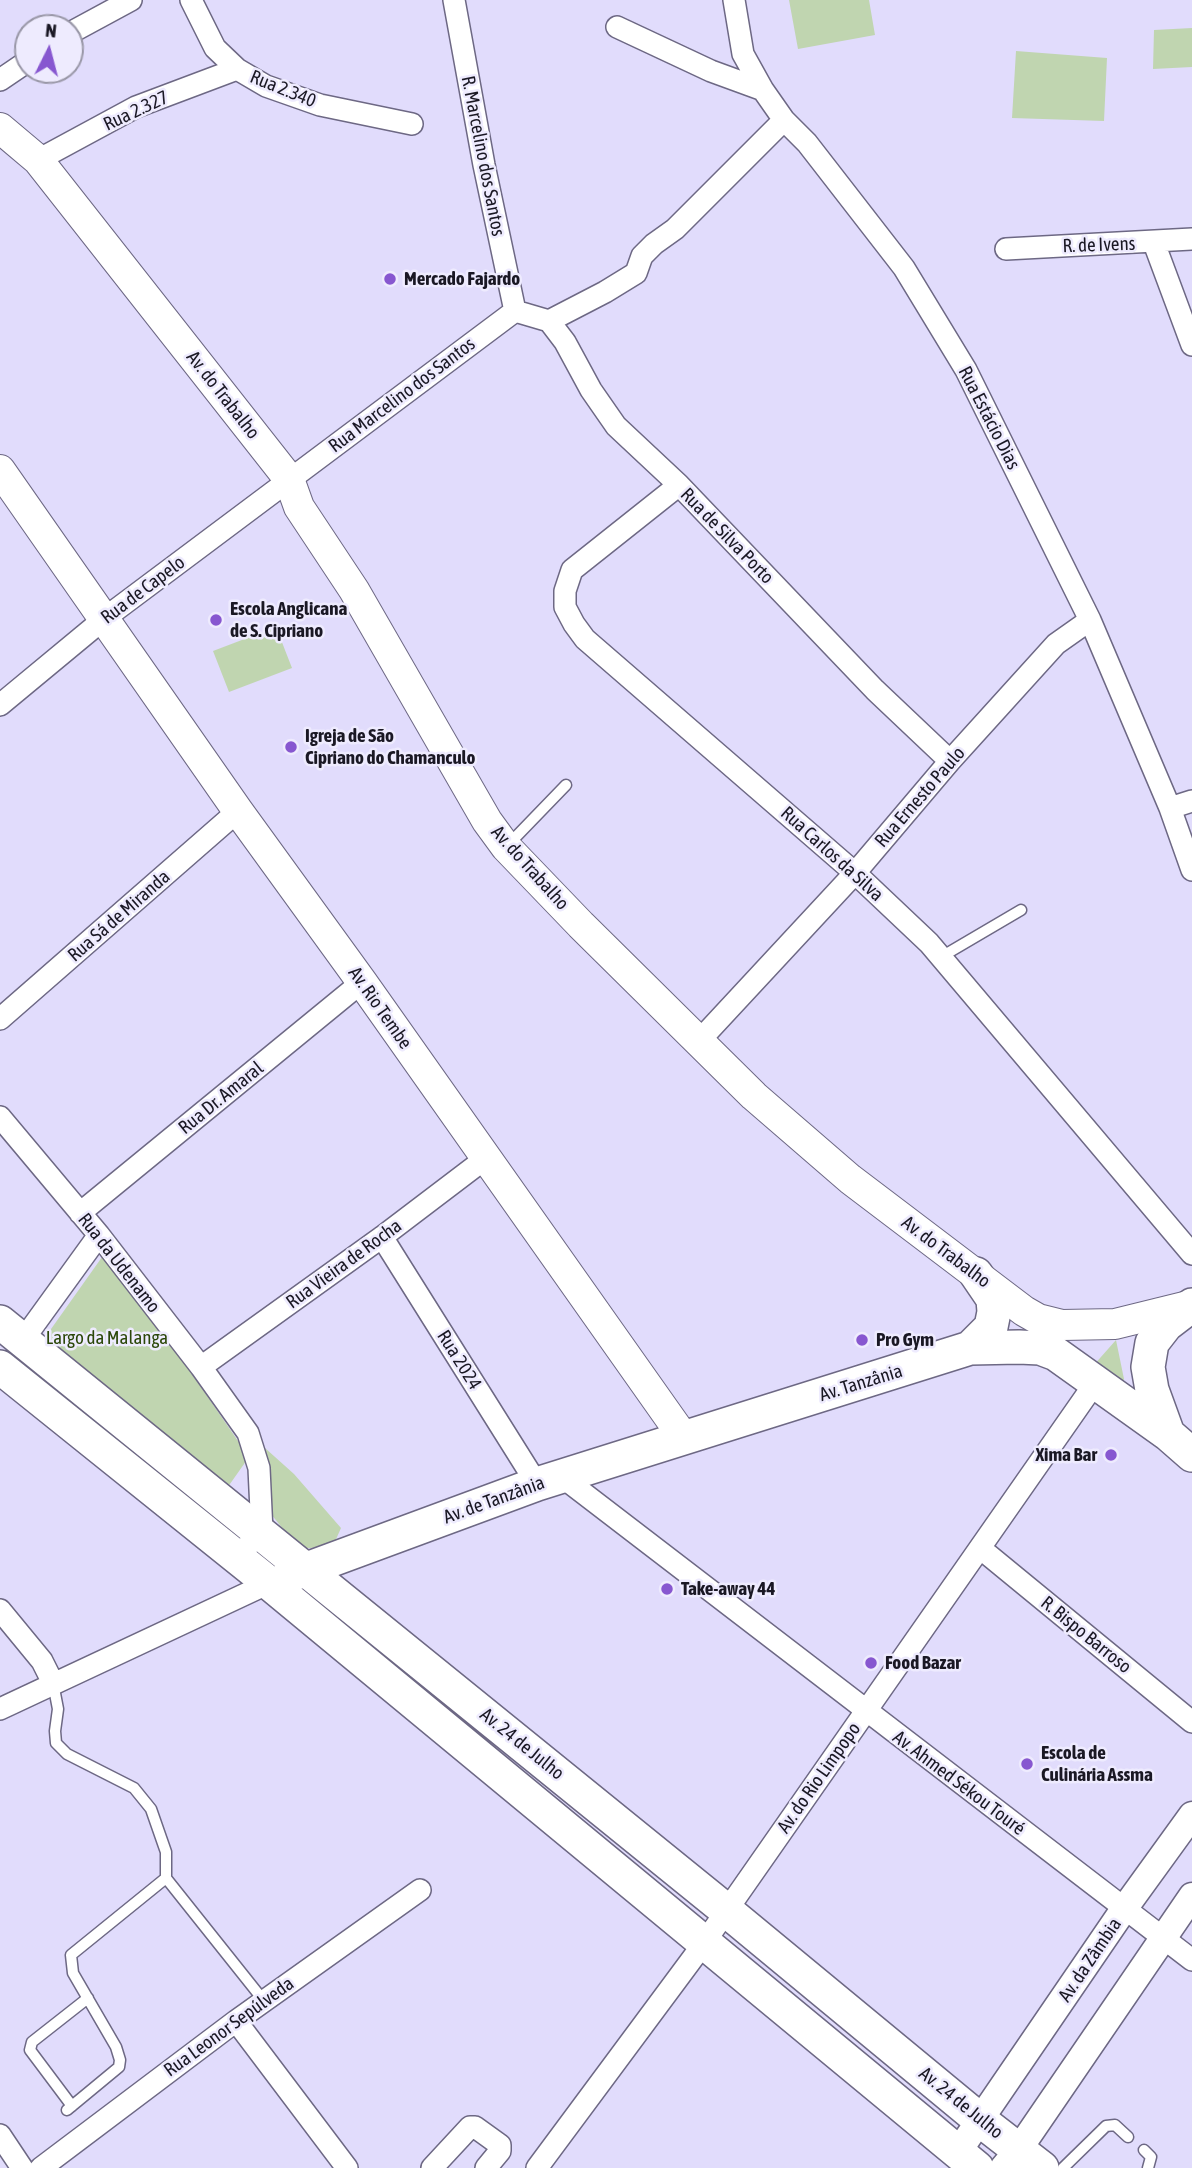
<!DOCTYPE html>
<meta charset="utf-8">
<style>
body{margin:0}
#map{position:relative;width:1192px;height:2168px;overflow:hidden;background:#e1dcfc;font-family:"Asap Condensed",sans-serif}
canvas{display:block}
.north{position:absolute;left:14px;top:14px;width:70px;height:70px;box-sizing:border-box;background:#eeebfe;border:2px solid #9997a7;border-radius:50%;rotate:6deg;font-size:19px;font-weight:700;line-height:28px;text-align:center;color:#1a1824}
.north::after{content:'';display:block;margin:auto;width:24px;height:32px;background:#8757d0;clip-path:polygon(50% 0,100% 100%,50% 72%,0 100%)}
</style>
<div id="map">
<canvas width="1192" height="2168"></canvas>
<div class="north">N</div>
</div>
<script>
const g = document.querySelector('canvas').getContext('2d');
g.lineJoin = 'round';
function fillPath(path, color) {
  g.fillStyle = color;
  g.fill(path, 'evenodd');
}
function poly(rows) {
  const path = new Path2D();
  for (const r of rows) {
    path.moveTo(r[0], r[1]);
    for (let i = 2; i < r.length; i += 2) path.lineTo(r[i], r[i + 1]);
  }
  return path;
}
function strokePath(path, color, width, dash) {
  g.strokeStyle = color;
  g.lineWidth = width;
  g.lineCap = dash ? 'butt' : 'round';
  g.setLineDash(dash || []);
  g.stroke(path);
}
function label(font, color, halo, rows, align = 'center') {
  g.font = font + ' "Asap Condensed",sans-serif';
  g.lineWidth = 5;
  g.setLineDash([]);
  g.textBaseline = 'middle';
  g.strokeStyle = halo;
  g.fillStyle = color;
  for (const [text, x, y, turn = 0] of rows) {
    g.save();
    g.translate(x, y);
    g.rotate((+turn || 0) * Math.PI / 180);
    g.textAlign = isNaN(turn) ? turn : align;
    if (halo) g.strokeText(text, 0, 0);
    g.fillText(text, 0, 0);
    g.restore();
  }
}
fillPath(poly([
 [789,0,869,0,875,35,798,49],
 [1192,28,1192,67,1153,69,1154,30],
 [1016,51,1107,58,1104,121,1012,118],
 [276,627,292,668,229,692,213,651],
 [107,1250,249,1457,225,1491,39,1346],
 [1116,1340,1124,1379,1122,1385,1085,1375],
 [265,1448,294,1474,341,1528,333,1546,299,1549,267,1509]
]), '#c0d5b0');
const service = poly([
 [508,845,566,785],
 [941,957,1021,910],
 [53,1683,58,1709,55,1731,56,1743,67,1754,134,1788,151,1809,166,1852,166,1878,264,2001],
 [72,2106,30,2050,32,2042,88,1998],
 [67,2110,119,2067,120,2060,116,2047,73,1973,71,1955,166,1878],
 [1144,2150,1151,2157,1148,2168],
 [1063,2168,1106,2126,1115,2125,1128,2137]
]);
const minor = poly([
 [191,0,215,48,237,69,266,86,320,105,412,124],
 [454,0,484,165,515,311],
 [734,0,743,54,763,90,784,120,807,143,904,268,966,370,1090,620,1170,808,1192,870],
 [617,27,711,71,763,90],
 [70,33,131,0],
 [0,80,28,61],
 [38,160,136,107,237,69],
 [1154,243,1192,345],
 [1006,249,1192,239],
 [515,311,549,321,565,342,591,390,616,426,679,485,875,690,950,761],
 [549,321,605,292,636,273,642,256,654,244,675,229,784,120],
 [679,485,572,570,565,591,565,607,574,624,585,639,855,873,929,943,1192,1254],
 [0,705,105,618,515,311],
 [1170,808,1192,801],
 [0,1019,238,811],
 [699,1041,855,873,950,761,1056,644,1090,620],
 [0,1117,99,1235,201,1367,248,1433,259,1468,262,1532,236,1557],
 [80,1213,362,982],
 [382,1237,537,1484],
 [23,1340,99,1235],
 [201,1367,382,1237,486,1158],
 [561,1476,1192,1960],
 [980,1548,1192,1722],
 [0,1610,42,1661,53,1683],
 [0,1709,269,1583],
 [236,2021,347,2168],
 [0,2135,22,2168],
 [41,2168,236,2021,420,1890],
 [432,2168,470,2127,475,2127,500,2145,500,2151,486,2168],
 [537,2168,704,1943,1095,1383]
]);
const tertiary = poly([
 [958,2152,1124,1909,1192,1815],
 [1003,2168,1019,2149,1192,1896]
]);
const secondary = poly([
 [0,128,38,160,289,479,299,507,354,590,487,821,506,847,581,925,754,1096,850,1179,1024,1311,1038,1319,1062,1325,1115,1324,1192,1305],
 [0,470,238,811,362,982,684,1438]
]);
const primary = poly([
 [0,1322,727,1911,980,2120,1042,2168],
 [970,1348,991,1327,994,1312,993,1299,976,1274],
 [0,1367,269,1583,977,2168],
 [1168,1434,1152,1390,1148,1367,1152,1343,1166,1325,1192,1305],
 [288,1576,537,1484,970,1348,1019,1347,1040,1348,1056,1354,1168,1434,1192,1455]
]);
strokePath(service, '#6d6884', 13);
strokePath(minor, '#6d6884', 24);
strokePath(tertiary, '#6d6884', 29);
strokePath(secondary, '#6d6884', 32);
strokePath(primary, '#6d6884', 36);
strokePath(service, '#fff', 10);
strokePath(minor, '#fff', 21);
strokePath(tertiary, '#fff', 26);
strokePath(secondary, '#fff', 30);
strokePath(primary, '#fff', 33);
for (const [x, y, r, color] of [
 [390,279,7,"#8757d0"],
 [216,620,7,"#8757d0"],
 [291,747,7,"#8757d0"],
 [862,1340,7,"#8757d0"],
 [1111,1455,7,"#8757d0"],
 [667,1589,7,"#8757d0"],
 [871,1663,7,"#8757d0"],
 [1027,1764,7,"#8757d0"]
]) {
  const dot = new Path2D();
  dot.arc(x, y, r, 0, 2 * Math.PI);
  g.fillStyle = color;
  g.fill(dot);
  strokePath(dot, '#eeebfe', 2.5);
}
label('19px', '#1a1824', '#eeebfe', [
 ["Rua 2.340",283,89,22],
 ["Rua 2.327",136,111,-25],
 ["R. Marcelino dos Santos",483,156,79],
 ["R. de Ivens",1099,245,-2],
 ["Av. do Trabalho",223,395,52],
 ["Rua Marcelino dos Santos",402,395,-37],
 ["Rua Estácio Dias",989,418,63],
 ["Rua de Silva Porto",727,536,46],
 ["Rua de Capelo",143,590,-37],
 ["Rua Ernesto Paulo",920,797,-49],
 ["Rua Carlos da Silva",832,854,42],
 ["Av. do Trabalho",530,868,48],
 ["Rua Sá de Miranda",119,916,-41],
 ["Av. Rio Tembe",380,1008,55],
 ["Rua Dr. Amaral",221,1098,-39],
 ["Av. do Trabalho",946,1252,37],
 ["Rua da Udenamo",119,1263,52],
 ["Rua Vieira de Rocha",344,1264,-36],
 ["Rua 2024",459,1360,58],
 ["Av. Tanzânia",861,1383,-17],
 ["Av. de Tanzânia",494,1500,-20],
 ["R. Bispo Barroso",1086,1635,39],
 ["Av. 24 de Julho",522,1744,39],
 ["Av. do Rio Limpopo",819,1778,-55],
 ["Av. Ahmed Sékou Touré",959,1783,37],
 ["Av. da Zâmbia",1090,1960,-56],
 ["Rua Leonor Sepúlveda",229,2027,-36],
 ["Av. 24 de Julho",961,2103,39]
]);
label('bold 19px', '#1a1824', '#eeebfe', [
 ["Mercado Fajardo",404,279],
 ["Escola Anglicana",230,609],
 ["de S. Cipriano",230,631],
 ["Igreja de São",305,736],
 ["Cipriano do Chamanculo",305,758],
 ["Pro Gym",876,1340],
 ["Xima Bar",1097,1455,"right"],
 ["Take-away 44",681,1589],
 ["Food Bazar",885,1663],
 ["Escola de",1041,1753],
 ["Culinária Assma",1041,1775]
], 'left');
label('19px', '#2b4709', '#eeebfe', [
 ["Largo da Malanga",107,1338]
]);
</script>
